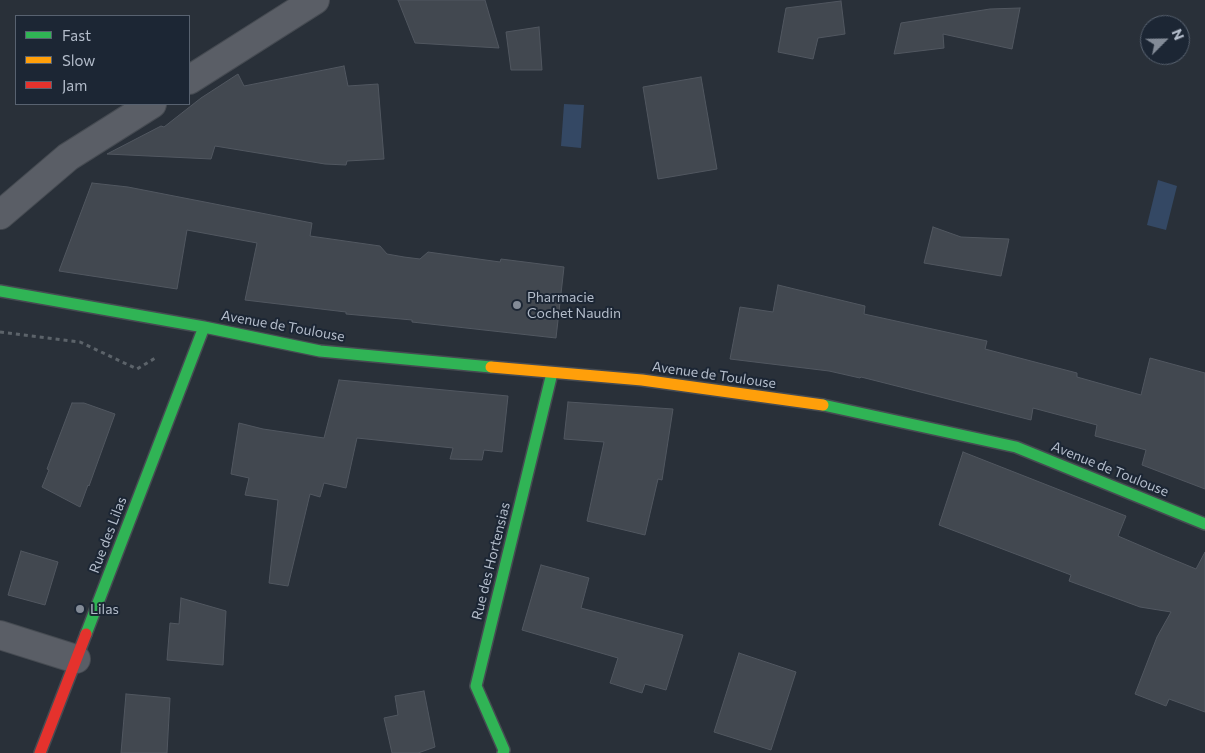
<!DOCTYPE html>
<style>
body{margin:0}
#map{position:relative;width:1205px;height:753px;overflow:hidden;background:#293039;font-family:Commissioner,sans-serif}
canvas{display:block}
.legend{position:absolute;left:15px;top:15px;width:175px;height:90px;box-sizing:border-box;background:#1c2634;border:1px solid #586270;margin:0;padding:6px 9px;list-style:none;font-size:15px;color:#b3bcca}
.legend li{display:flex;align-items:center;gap:10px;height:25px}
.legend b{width:25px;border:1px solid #586270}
.north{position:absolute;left:1140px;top:15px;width:50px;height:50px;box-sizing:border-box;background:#1c2634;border:1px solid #586270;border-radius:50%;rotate:67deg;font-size:14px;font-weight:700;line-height:20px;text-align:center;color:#b3bcca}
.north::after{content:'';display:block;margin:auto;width:18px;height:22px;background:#838b97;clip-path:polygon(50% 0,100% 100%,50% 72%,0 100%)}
</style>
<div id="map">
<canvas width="1205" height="753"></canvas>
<ul class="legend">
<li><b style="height:6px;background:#30b455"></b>Fast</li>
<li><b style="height:6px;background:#ff9f0a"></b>Slow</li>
<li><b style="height:6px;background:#e5322d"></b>Jam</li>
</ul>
<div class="north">N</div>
</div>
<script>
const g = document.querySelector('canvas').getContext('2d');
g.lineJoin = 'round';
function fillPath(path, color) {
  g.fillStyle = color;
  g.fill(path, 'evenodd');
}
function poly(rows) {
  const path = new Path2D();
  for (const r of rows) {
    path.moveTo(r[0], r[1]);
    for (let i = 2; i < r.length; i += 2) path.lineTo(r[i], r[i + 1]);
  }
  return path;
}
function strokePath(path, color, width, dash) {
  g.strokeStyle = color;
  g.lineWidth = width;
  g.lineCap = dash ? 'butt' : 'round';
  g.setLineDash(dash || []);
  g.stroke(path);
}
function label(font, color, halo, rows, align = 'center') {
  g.font = font + ' Commissioner,sans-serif';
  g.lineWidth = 4;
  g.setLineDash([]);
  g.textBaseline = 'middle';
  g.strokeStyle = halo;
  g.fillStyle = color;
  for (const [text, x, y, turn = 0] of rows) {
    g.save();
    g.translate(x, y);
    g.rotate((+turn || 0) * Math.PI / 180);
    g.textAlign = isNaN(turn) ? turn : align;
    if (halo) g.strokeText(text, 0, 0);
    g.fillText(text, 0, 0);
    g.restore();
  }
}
fillPath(poly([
 [564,104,584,105,581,148,561,146],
 [1158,180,1177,186,1166,230,1147,225]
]), '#344864');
const building = poly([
 [398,0,485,0,499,48,415,43,398,0],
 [841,1,845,34,818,38,813,59,778,52,786,8,841,1],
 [1020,8,1012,49,943,34,944,48,894,54,901,23,990,9,1020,8],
 [539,27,542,70,511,70,506,32,539,27],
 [344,66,348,86,378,84,384,159,347,161,346,165,325,164,215,146,211,159,107,154,161,126,164,127,201,98,238,74,244,86,344,66],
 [701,77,717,169,658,179,643,87,701,77],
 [92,183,128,187,312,223,310,236,380,246,387,254,404,257,420,259,428,252,500,262,501,259,564,267,556,338,412,322,412,320,346,314,346,312,245,300,257,243,187,230,177,289,59,271,92,183],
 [933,227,961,237,1009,239,1001,276,924,263,933,227],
 [778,285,865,306,864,314,987,341,985,349,1077,373,1077,377,1141,395,1150,358,1205,373,1205,489,1142,465,1146,450,1095,436,1097,425,1033,408,1031,420,861,377,860,378,829,371,730,359,740,307,773,312,778,285],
 [339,380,508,396,502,452,484,450,482,460,450,459,453,448,357,438,346,488,324,483,320,497,310,494,288,586,269,583,278,500,245,495,249,478,231,474,239,423,263,429,324,438,339,380],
 [568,402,673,409,662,480,658,479,645,535,587,521,604,442,564,439,568,402],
 [72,403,84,403,115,414,89,486,88,485,80,507,42,487,49,470,47,469,72,403],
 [963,452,1126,516,1118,536,1160,554,1196,569,1205,552,1205,712,1169,699,1166,706,1135,694,1157,637,1171,612,1140,607,1069,581,1071,575,939,525,963,452],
 [21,551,58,562,45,605,8,595,21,551],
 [541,565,589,578,581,608,683,635,666,690,645,684,642,693,610,683,618,658,522,630,541,565],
 [181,598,226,611,223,665,167,660,170,623,179,624,181,598],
 [739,653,796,672,771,750,714,732,739,653],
 [424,691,435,747,418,753,392,753,384,718,398,715,395,696,424,691],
 [126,694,170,698,167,753,121,753,126,694]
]);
fillPath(building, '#424850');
strokePath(building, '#515760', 1);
const street = poly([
 [189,80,315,0],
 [0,215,68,157,152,104],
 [0,635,76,659]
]);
const fast = poly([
 [0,291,204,327,320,351,491,367],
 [823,405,1016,447,1205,524],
 [86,634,204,327],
 [503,753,504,750,476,686,552,373]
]);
const slow = poly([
 [491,367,642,380,823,405]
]);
const jam = poly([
 [40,753,86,634]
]);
strokePath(street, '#464b52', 30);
strokePath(fast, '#464b52', 14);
strokePath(slow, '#464b52', 14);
strokePath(jam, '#464b52', 14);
strokePath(poly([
 [0,332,80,342,137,369,157,357]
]), '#5c636a', 3, [4, 4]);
strokePath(street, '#5a5e66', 28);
strokePath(fast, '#30b455', 11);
strokePath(slow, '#ff9f0a', 11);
strokePath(jam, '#e5322d', 11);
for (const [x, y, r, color] of [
 [517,305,5,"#838b97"],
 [80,609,5,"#838b97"]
]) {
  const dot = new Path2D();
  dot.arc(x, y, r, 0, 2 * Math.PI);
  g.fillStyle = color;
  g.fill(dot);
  strokePath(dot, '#1c2634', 2);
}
label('14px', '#b3bcca', '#1c2634', [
 ["Pharmacie",527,297],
 ["Cochet Naudin",527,313],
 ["Lilas",90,609]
], 'left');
label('14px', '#b3bcca', '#1c2634', [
 ["Avenue de Toulouse",283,326,10],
 ["Avenue de Toulouse",714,375,8],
 ["Avenue de Toulouse",1110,469,22],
 ["Rue des Lilas",108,535,-69],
 ["Rue des Hortensias",491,561,-76]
]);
</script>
